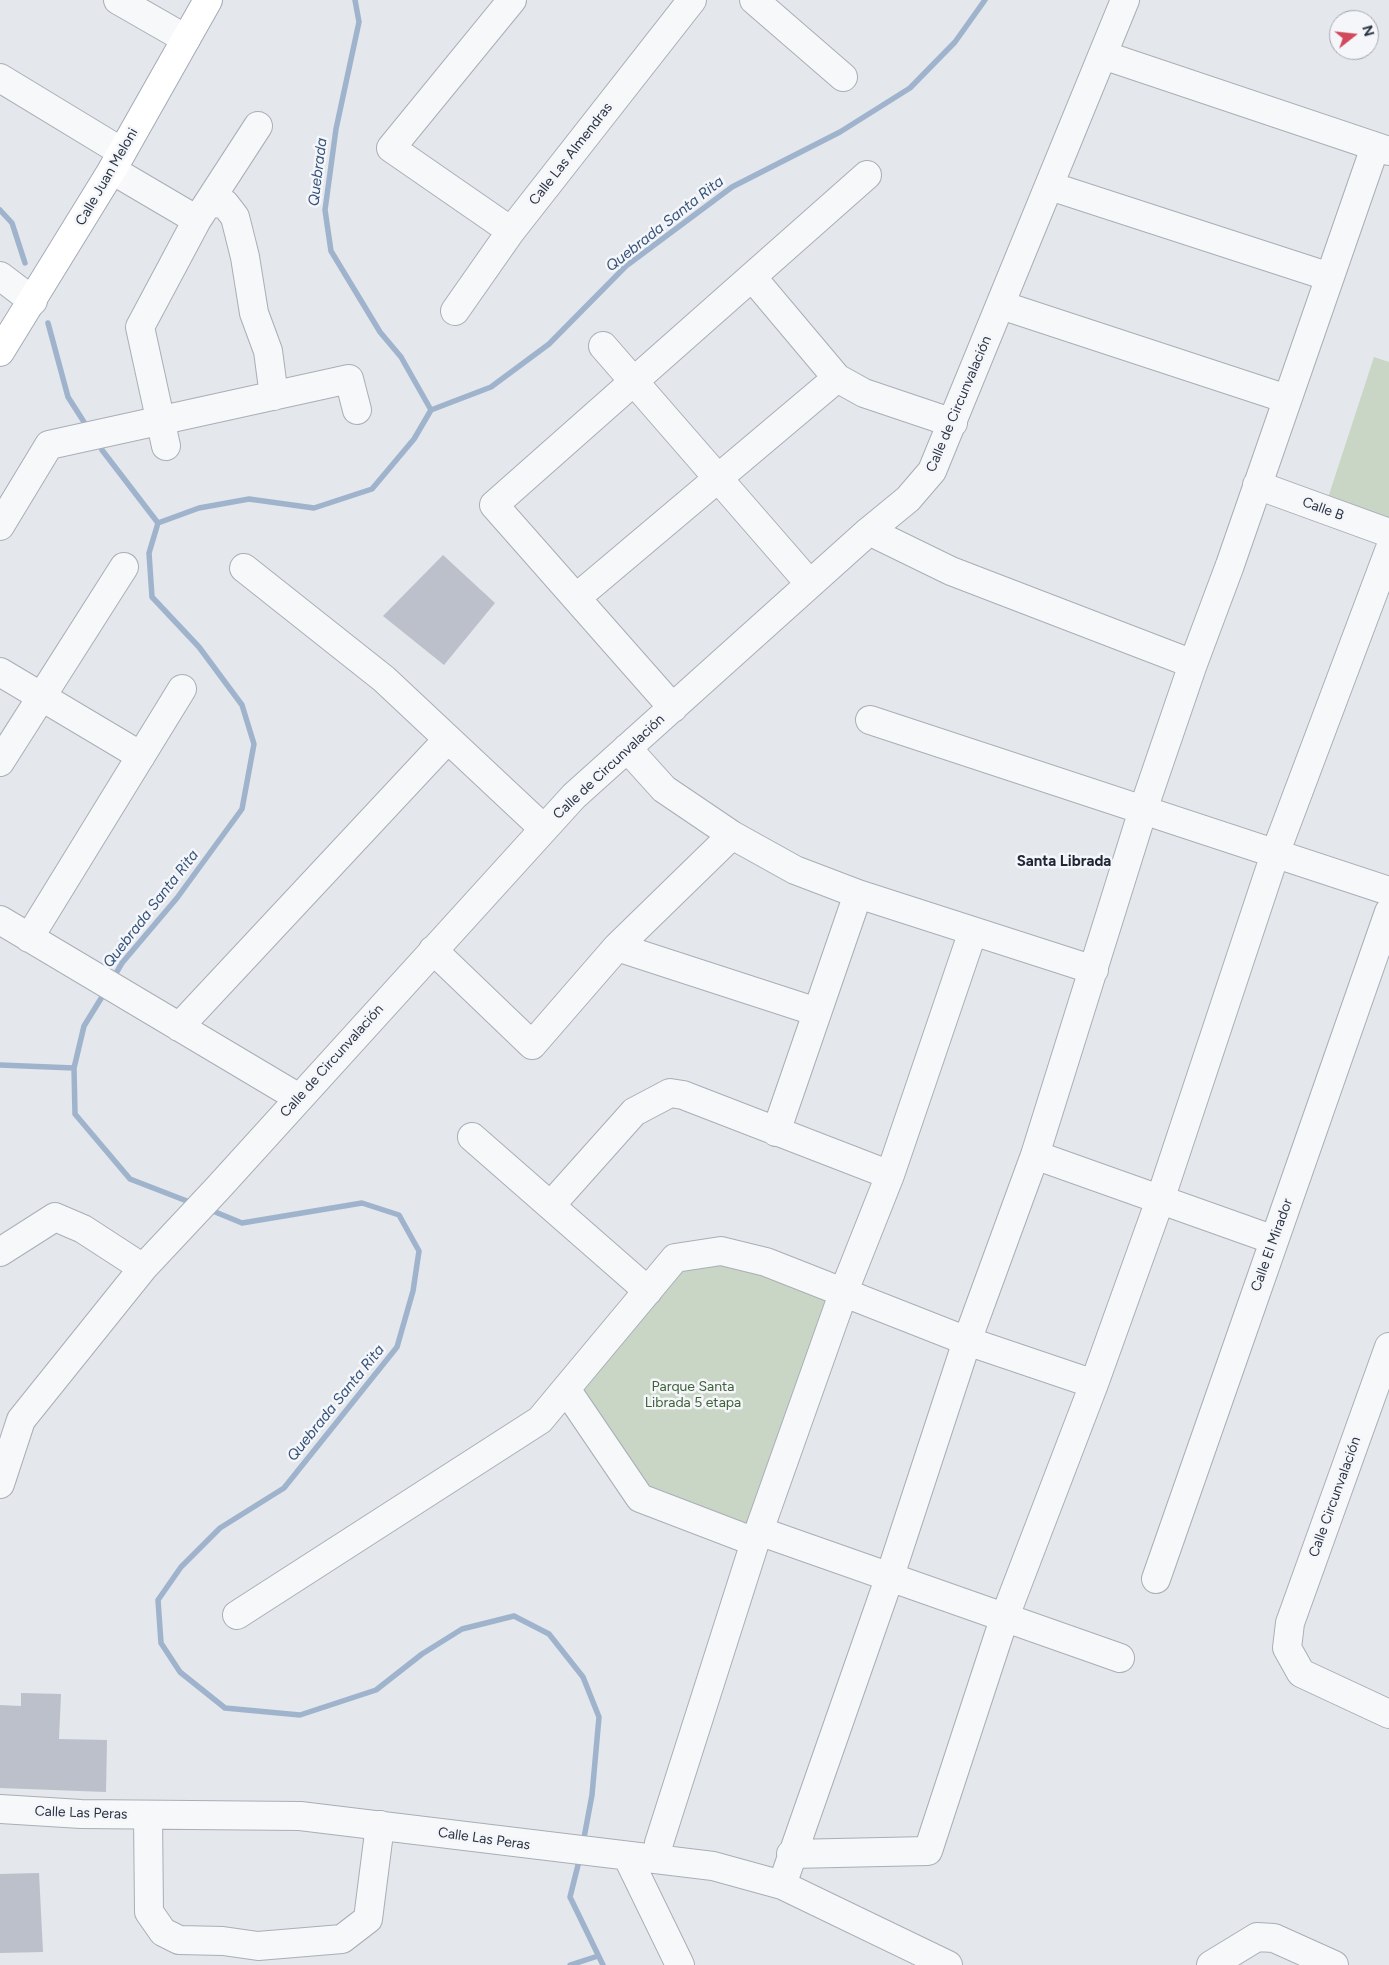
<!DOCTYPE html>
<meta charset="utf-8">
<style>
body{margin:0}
#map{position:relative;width:1389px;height:1965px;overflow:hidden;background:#e4e7ec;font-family:Figtree,sans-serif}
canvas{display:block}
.north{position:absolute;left:1329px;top:10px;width:50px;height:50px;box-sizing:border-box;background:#f4f6f9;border:1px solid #a4a8b1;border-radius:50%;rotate:74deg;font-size:14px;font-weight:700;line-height:20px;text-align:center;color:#2b3445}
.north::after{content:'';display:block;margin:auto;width:18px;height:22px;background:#d1495b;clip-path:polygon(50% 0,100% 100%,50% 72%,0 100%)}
</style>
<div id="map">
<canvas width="1389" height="1965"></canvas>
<div class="north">N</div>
</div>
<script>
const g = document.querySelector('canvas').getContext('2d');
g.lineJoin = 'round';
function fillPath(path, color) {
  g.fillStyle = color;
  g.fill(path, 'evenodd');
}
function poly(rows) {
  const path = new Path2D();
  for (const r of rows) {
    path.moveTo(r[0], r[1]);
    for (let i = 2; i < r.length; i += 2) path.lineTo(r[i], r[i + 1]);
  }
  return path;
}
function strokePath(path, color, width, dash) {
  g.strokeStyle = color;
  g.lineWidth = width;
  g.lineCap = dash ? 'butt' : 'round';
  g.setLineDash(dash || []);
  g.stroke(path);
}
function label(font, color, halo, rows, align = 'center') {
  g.font = font + ' Figtree,sans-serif';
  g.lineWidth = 5;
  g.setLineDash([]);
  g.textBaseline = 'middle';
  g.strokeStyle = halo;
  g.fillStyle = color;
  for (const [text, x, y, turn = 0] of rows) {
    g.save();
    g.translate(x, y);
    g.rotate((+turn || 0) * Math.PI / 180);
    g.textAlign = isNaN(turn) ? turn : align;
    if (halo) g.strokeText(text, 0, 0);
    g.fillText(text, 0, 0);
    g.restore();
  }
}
fillPath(poly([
 [1374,357,1389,362,1389,532,1324,510],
 [721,1251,829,1297,759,1531,640,1498,566,1389,648,1291]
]), '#c9d6c5');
strokePath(poly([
 [355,0,359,22,336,129,325,210,331,251,380,332,401,357,431,410],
 [0,210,12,223,25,263],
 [48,323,68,397,84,422],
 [102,450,158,523],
 [112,980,122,963,177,898,242,809,254,744,242,705,199,647,152,597,149,553,158,523,199,508,249,499,314,508,372,489,414,439,431,410,491,387,549,344,626,266,732,187,840,132,910,88,955,42,985,0],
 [105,992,84,1026,74,1068,75,1114,130,1179,192,1203],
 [0,1065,74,1068],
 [208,1209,242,1223,362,1203,399,1215,419,1251,413,1291,397,1347,284,1488,220,1528,181,1567,158,1600,161,1643,180,1672,225,1708,300,1715,376,1690,422,1654,462,1629,514,1616,549,1634,583,1677,599,1717,592,1795,583,1843],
 [580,1857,570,1897,603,1965],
 [570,1965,598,1956]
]), '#9fb4cc', 5.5);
fillPath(poly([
 [443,555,495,603,444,665,383,616],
 [21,1693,61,1694,59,1739,107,1740,106,1792,0,1788,0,1705,21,1706],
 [39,1873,43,1952,0,1953,0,1874]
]), '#bbc0ca');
const minor = poly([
 [118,0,186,39],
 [754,0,843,77],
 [1103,55,1389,151],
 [0,78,122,152],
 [112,170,197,220],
 [1050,186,1330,277],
 [209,203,225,204,235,217,245,257,254,313,268,351,274,396],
 [511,231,391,148,512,0],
 [0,276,33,301],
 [752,277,837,378,864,393,953,423],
 [1001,305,1287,399],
 [455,311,511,231,692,0],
 [603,346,810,584],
 [166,446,140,327,197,220,258,126],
 [1257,485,1389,533],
 [0,526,49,445,349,379,357,410],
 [869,531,951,571,1193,664],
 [244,568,384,679,544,829],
 [576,598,837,378],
 [0,672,141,756],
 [673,708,494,505,867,175],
 [870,720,1389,891],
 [627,748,664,789,732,835,795,870,858,894,1094,970],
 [0,762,124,567],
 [0,920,299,1098],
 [29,938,182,689],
 [617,947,817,1012],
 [433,950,532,1045,617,947,732,835],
 [179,1027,448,739],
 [776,1132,858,894],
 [472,1137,648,1291],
 [1035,1155,1274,1240],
 [551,1205,634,1112,670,1093,683,1095,890,1175],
 [0,1252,55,1217,83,1229,143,1268],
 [1389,1347,1290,1623,1287,1648,1301,1673,1389,1714],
 [566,1389,640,1498,755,1542],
 [0,1484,21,1420,143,1268,218,1188,574,796,869,531,908,499,932,471,1125,0],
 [759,1531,1120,1658],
 [1156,1579,1389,912],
 [237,1615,540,1420,675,1258,721,1251,766,1262,967,1341,1094,1384],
 [0,1809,81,1814,300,1816,713,1866,782,1885,948,1965],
 [148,1815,149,1912,163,1932,179,1940,223,1941,258,1946,342,1939,368,1919,380,1825],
 [659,1843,755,1542,844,1291,890,1175,973,931],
 [791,1854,928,1851,1004,1619,1094,1384,1160,1200,1275,854,1389,551],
 [627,1856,680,1965],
 [782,1885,890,1576,967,1341,1035,1155,1143,810,1193,664,1230,565,1375,147],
 [1211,1965,1257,1937,1274,1938,1334,1965]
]);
const major = poly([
 [0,352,112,170,208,0]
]);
strokePath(minor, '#a9aeb7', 30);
strokePath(major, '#a3abb8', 30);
strokePath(minor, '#f7f8fa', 28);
strokePath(major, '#fff', 28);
label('14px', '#2b3445', '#f4f6f9', [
 ["Calle Las Almendras",571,154,-52],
 ["Calle Juan Meloni",107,177,-60],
 ["Calle de Circunvalación",959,404,-67],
 ["Calle B",1323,509,20],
 ["Calle de Circunvalación",609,767,-43],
 ["Calle de Circunvalación",332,1061,-48],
 ["Calle El Mirador",1272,1245,-70],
 ["Calle Circunvalación",1335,1497,-70],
 ["Calle Las Peras",81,1813,2],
 ["Calle Las Peras",484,1839,8]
]);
label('14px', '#3f6138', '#f4f6f9', [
 ["Parque Santa",693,1387],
 ["Librada 5 etapa",693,1403]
]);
label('italic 15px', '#34527a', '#f4f6f9', [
 ["Quebrada",318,172,-83],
 ["Quebrada Santa Rita",665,224,-38],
 ["Quebrada Santa Rita",151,909,-52],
 ["Quebrada Santa Rita",336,1403,-51]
]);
label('bold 15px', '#1d2536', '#f4f6f9', [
 ["Santa Librada",1064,862]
]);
</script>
